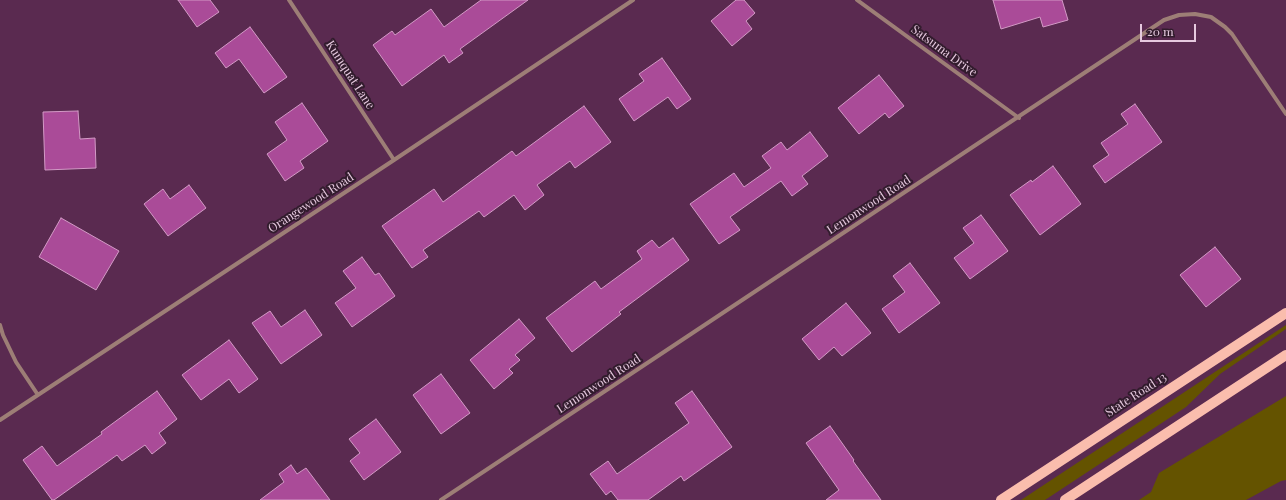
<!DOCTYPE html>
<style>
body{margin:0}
#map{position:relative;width:1286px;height:500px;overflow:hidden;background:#5a2a50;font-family:"Playfair Display",serif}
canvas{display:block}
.scale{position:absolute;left:1140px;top:24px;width:56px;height:18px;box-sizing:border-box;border:2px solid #e6c9df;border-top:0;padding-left:5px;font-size:12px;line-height:14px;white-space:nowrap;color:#e6c9df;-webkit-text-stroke:3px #321c2d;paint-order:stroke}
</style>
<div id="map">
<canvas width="1286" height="500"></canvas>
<div class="scale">20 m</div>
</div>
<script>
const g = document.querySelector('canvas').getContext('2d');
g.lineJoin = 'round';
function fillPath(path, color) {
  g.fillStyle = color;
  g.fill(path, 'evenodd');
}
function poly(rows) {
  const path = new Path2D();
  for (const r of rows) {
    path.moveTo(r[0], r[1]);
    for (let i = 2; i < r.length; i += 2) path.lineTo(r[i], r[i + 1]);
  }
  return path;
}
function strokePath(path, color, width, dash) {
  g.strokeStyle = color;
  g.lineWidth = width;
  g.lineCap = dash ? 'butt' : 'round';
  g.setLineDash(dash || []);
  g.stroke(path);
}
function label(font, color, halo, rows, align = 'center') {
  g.font = font + ' "Playfair Display",serif';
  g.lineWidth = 4;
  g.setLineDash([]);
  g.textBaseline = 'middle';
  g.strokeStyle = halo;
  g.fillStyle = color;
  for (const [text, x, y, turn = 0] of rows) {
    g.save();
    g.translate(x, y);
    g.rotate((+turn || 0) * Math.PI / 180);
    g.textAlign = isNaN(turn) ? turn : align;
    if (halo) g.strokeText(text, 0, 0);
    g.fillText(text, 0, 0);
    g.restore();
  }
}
fillPath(poly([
 [1286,325,1286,329,1220,374,1186,407,1045,500,1021,500],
 [1286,396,1286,480,1281,481,1246,500,1139,500,1151,492,1159,473]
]), '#645300');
const building = poly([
 [178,0,210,0,219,12,197,27,178,0],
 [481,0,528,0,460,49,463,53,449,63,444,55,402,86,373,45,392,31,395,35,431,9,444,27,481,0],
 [736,0,744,0,755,13,746,21,752,29,732,46,711,21,736,0],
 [993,0,1062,0,1068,20,1043,27,1040,17,1001,29,993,0],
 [250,27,287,77,264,93,239,59,226,68,215,53,250,27],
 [662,58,691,99,677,109,668,97,634,121,619,99,644,81,639,74,662,58],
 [879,75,904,106,889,118,885,113,859,134,838,108,879,75],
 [302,103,328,141,300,161,304,168,285,181,267,154,287,140,275,122,302,103],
 [1135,104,1162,142,1105,183,1093,166,1109,155,1101,143,1128,124,1121,114,1135,104],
 [584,106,611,142,575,168,570,161,537,185,544,195,525,210,514,195,484,217,479,211,423,250,428,257,412,268,382,226,434,189,443,202,512,151,516,156,584,106],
 [78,111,80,139,95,138,96,168,45,170,43,112,78,111],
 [810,132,828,156,802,176,808,184,792,196,781,181,730,217,740,230,719,244,690,204,734,173,744,187,771,168,762,156,781,142,787,150,810,132],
 [1053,166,1081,204,1040,235,1010,195,1031,180,1032,182,1053,166],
 [189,185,206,208,168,236,144,204,163,189,170,199,189,185],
 [981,215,1008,251,970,279,954,258,974,243,963,228,981,215],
 [61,218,119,251,96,290,39,257,61,218],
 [673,238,689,260,619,312,621,314,572,352,546,318,595,281,601,289,642,259,637,251,652,240,659,248,673,238],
 [1215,247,1241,279,1206,307,1180,275,1215,247],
 [362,257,375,275,379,273,395,296,352,327,335,303,356,288,343,271,362,257],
 [910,263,940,303,899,333,882,309,905,292,893,276,910,263],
 [846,303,871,333,842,356,834,347,819,360,802,339,846,303],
 [305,310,322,335,281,364,252,323,270,311,281,327,305,310],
 [519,319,535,338,515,355,520,360,509,369,513,373,494,389,470,360,519,319],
 [229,340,258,379,239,393,229,379,201,400,182,375,229,340],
 [441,374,470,413,441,434,413,395,441,374],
 [157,391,177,419,159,433,166,443,152,454,145,445,122,461,117,455,54,500,52,500,23,460,42,446,57,466,102,434,101,432,157,391],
 [692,391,732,447,684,481,681,476,648,500,618,500,611,491,606,495,590,474,608,461,617,474,689,423,675,403,692,391],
 [376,419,401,452,364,480,350,461,360,453,349,439,376,419],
 [830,426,854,460,853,461,881,500,826,500,839,490,806,443,830,426],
 [291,465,297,474,306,468,330,500,260,500,284,482,279,474,291,465]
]);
fillPath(building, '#aa4b98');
strokePath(building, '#d39ac6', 1);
strokePath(poly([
 [289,0,394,160],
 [857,0,1019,118],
 [0,325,3,335,16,362,38,395],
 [0,420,394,160,633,0],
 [441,500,1164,20,1179,15,1195,14,1211,17,1225,27,1232,34,1286,114]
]), '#9d7e76', 4);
strokePath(poly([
 [1001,500,1286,313],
 [1065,500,1286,355]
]), '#fabdad', 10);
label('12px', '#e6c9df', '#321c2d', [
 ["Satsuma Drive",944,51,36],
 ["Kumquat Lane",350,75,57],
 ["Orangewood Road",311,203,-33],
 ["Lemonwood Road",869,205,-33],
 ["Lemonwood Road",599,384,-33],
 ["State Road 13",1136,395,-33]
]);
</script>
